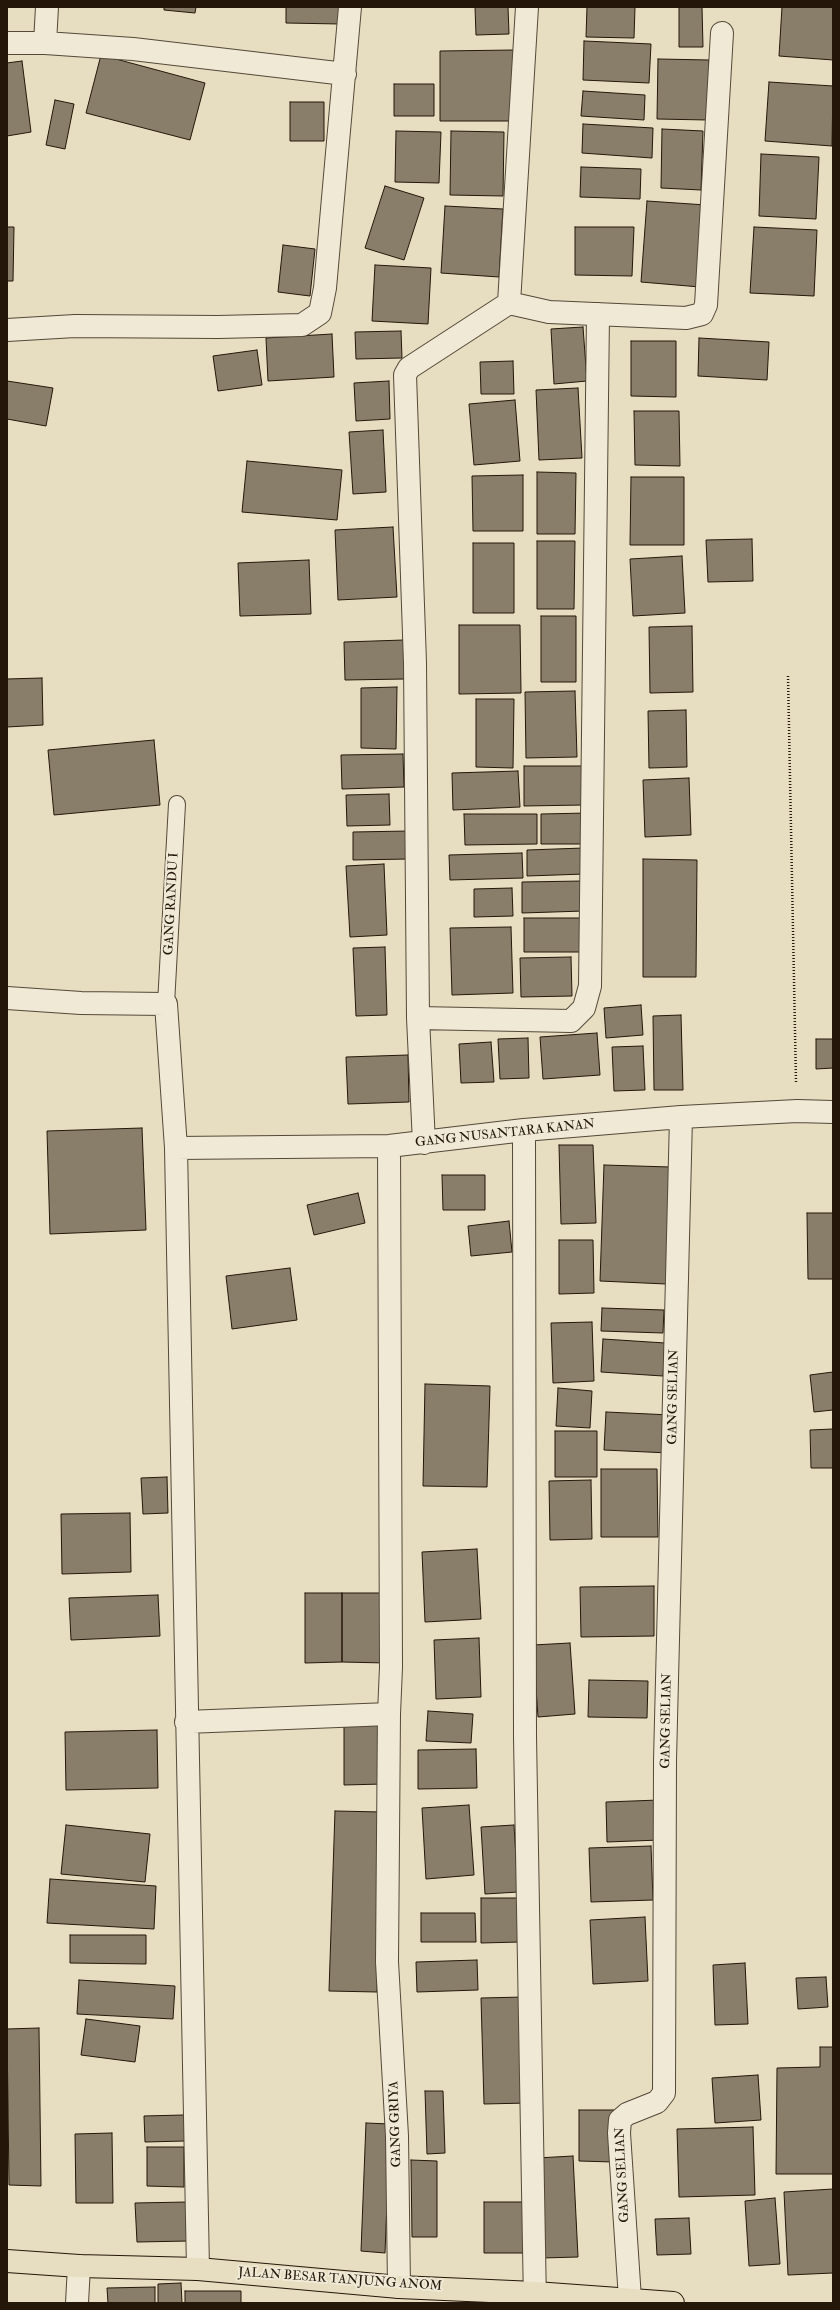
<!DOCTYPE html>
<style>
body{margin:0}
#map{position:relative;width:840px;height:2310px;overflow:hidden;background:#e7ddc0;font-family:"IM FELL Double Pica",serif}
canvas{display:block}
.frame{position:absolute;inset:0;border:8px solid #24170a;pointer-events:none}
</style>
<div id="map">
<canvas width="840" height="2310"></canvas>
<div class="frame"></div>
</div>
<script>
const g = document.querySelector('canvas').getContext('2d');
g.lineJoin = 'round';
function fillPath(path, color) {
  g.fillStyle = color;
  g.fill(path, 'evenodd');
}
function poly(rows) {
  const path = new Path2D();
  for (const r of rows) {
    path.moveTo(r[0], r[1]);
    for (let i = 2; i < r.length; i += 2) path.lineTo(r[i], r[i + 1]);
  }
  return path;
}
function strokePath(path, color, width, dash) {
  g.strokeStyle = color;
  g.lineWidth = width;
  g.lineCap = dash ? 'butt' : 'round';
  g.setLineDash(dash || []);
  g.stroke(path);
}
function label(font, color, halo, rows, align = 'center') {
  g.font = font + ' "IM FELL Double Pica",serif';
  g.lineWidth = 4;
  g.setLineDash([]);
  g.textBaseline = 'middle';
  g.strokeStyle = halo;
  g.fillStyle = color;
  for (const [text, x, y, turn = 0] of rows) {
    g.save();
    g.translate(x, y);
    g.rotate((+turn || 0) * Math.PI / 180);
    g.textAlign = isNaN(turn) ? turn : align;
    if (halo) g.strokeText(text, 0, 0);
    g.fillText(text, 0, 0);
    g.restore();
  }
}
const building = poly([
 [164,7,196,7,195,13,164,10,164,7],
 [286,7,340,7,340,24,286,23,286,7],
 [475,7,508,7,509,34,476,35,475,7],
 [587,7,635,7,634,38,586,37,587,7],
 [679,7,702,7,703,47,679,47,679,7],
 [782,7,833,7,833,60,779,56,782,7],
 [584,41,651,44,649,83,583,80,584,41],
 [515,50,516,121,440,121,440,51,515,50],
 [101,55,205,83,190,140,86,113,101,55],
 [658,59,709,60,708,120,657,119,658,59],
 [22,61,31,132,7,136,7,63,22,61],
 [769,82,833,86,832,146,765,141,769,82],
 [394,84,434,84,434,116,394,116,394,84],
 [583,91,645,95,644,120,581,116,583,91],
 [55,100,74,104,65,149,46,145,55,100],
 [290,102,324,102,324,141,290,141,290,102],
 [583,124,653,128,652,158,582,153,583,124],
 [662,129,703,131,701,190,661,188,662,129],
 [396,131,441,132,439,183,395,182,396,131],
 [451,131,504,132,503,196,450,195,451,131],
 [761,154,819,157,816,219,759,216,761,154],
 [581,167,641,169,640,199,580,197,581,167],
 [385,186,424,198,404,260,365,248,385,186],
 [647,201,706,205,700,287,641,282,647,201],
 [445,206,503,209,499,277,441,273,445,206],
 [7,227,14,227,13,281,7,281,7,227],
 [575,227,634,227,632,276,575,275,575,227],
 [754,227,817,230,814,296,750,293,754,227],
 [283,245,315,249,310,296,278,292,283,245],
 [375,265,431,268,428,324,372,321,375,265],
 [583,327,587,381,554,384,551,329,583,327],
 [401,331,402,358,356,359,355,332,401,331],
 [332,334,334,377,268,381,266,338,332,334],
 [699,338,769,342,767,380,698,376,699,338],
 [631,341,676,341,676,397,631,396,631,341],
 [257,350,262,385,218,391,213,356,257,350],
 [513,361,514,394,481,394,480,362,513,361],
 [7,381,53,388,46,426,7,419,7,381],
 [389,381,390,419,356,421,354,383,389,381],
 [578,388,582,458,539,460,536,390,578,388],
 [515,400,520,461,474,465,469,404,515,400],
 [634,411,679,411,680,466,635,465,634,411],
 [383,430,386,492,353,494,349,432,383,430],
 [247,461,342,470,337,520,242,512,247,461],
 [537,472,576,473,575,534,537,534,537,472],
 [523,475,523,531,473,531,472,476,523,475],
 [631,477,684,477,684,545,630,545,631,477],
 [393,527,397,597,338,600,335,530,393,527],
 [752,539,753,581,708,582,706,540,752,539],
 [537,541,575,541,574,609,537,609,537,541],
 [473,543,514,543,514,613,473,613,473,543],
 [682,556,685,613,633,616,630,559,682,556],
 [309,560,311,614,240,616,238,563,309,560],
 [541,616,576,616,576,682,541,682,541,616],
 [459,625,520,625,521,693,459,694,459,625],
 [692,626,693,692,650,693,649,627,692,626],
 [404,640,405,679,345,680,344,642,404,640],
 [42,678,43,725,7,727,7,679,42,678],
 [397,687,396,749,361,748,361,688,397,687],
 [575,691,577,757,526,758,525,692,575,691],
 [476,699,514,699,513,768,476,767,476,699],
 [686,710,687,767,649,768,648,711,686,710],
 [154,740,160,805,54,815,48,750,154,740],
 [403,754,404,787,342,789,341,755,403,754],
 [524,766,584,766,584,805,524,806,524,766],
 [518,771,520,807,453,810,452,773,518,771],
 [689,778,691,835,645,837,643,780,689,778],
 [389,794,390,825,347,826,346,795,389,794],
 [589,813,589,844,541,844,541,814,589,813],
 [464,814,537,814,537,844,465,845,464,814],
 [409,831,409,859,353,860,353,832,409,831],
 [584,848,585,874,527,876,527,850,584,848],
 [522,853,523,878,450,880,449,855,522,853],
 [643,859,697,860,696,977,643,977,643,859],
 [384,864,387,935,350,937,346,866,384,864],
 [583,881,584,911,522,913,522,882,583,881],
 [512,888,513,916,474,917,474,889,512,888],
 [524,918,583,918,583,952,524,952,524,918],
 [511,927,513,993,452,995,450,928,511,927],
 [385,947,387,1015,356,1016,353,948,385,947],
 [571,957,572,996,521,997,520,958,571,957],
 [641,1005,643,1035,606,1038,604,1008,641,1005],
 [681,1015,683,1090,654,1090,653,1016,681,1015],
 [597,1033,600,1075,543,1079,540,1037,597,1033],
 [528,1038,529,1078,500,1079,498,1039,528,1038],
 [816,1039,833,1039,833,1068,816,1069,816,1039],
 [491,1042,494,1082,461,1083,459,1044,491,1042],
 [643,1046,645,1090,614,1091,612,1047,643,1046],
 [408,1055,409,1102,348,1104,346,1057,408,1055],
 [142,1128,146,1230,50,1234,47,1131,142,1128],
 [559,1145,593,1145,596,1223,561,1224,559,1145],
 [604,1165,670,1167,666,1284,600,1281,604,1165],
 [442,1175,485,1175,485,1210,443,1210,442,1175],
 [358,1193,365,1223,314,1235,307,1205,358,1193],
 [807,1213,833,1213,833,1279,808,1279,807,1213],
 [509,1221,512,1252,471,1256,468,1226,509,1221],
 [559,1240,593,1240,594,1293,559,1294,559,1240],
 [290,1268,297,1320,232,1329,226,1276,290,1268],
 [602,1308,664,1310,663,1333,601,1331,602,1308],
 [592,1322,594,1381,553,1383,551,1323,592,1322],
 [603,1339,665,1343,663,1376,601,1372,603,1339],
 [833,1372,833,1410,814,1412,810,1375,833,1372],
 [425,1384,490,1386,487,1487,423,1486,425,1384],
 [558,1388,592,1391,590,1428,556,1426,558,1388],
 [606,1412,671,1415,669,1453,604,1450,606,1412],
 [833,1429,833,1468,811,1468,810,1430,833,1429],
 [555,1431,597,1431,597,1477,555,1477,555,1431],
 [601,1469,657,1469,658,1537,601,1537,601,1469],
 [167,1477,168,1513,143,1514,141,1478,167,1477],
 [591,1480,592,1539,550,1540,549,1481,591,1480],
 [130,1513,131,1572,62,1574,61,1514,130,1513],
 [477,1549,481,1619,425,1622,422,1552,477,1549],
 [654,1586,654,1636,581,1637,580,1587,654,1586],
 [305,1593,342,1593,342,1662,305,1663,305,1593],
 [342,1593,385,1593,386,1663,342,1662,342,1593],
 [158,1595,160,1636,71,1640,69,1598,158,1595],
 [479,1638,481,1697,436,1699,434,1640,479,1638],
 [570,1643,575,1714,538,1717,533,1645,570,1643],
 [589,1680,648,1681,647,1718,588,1717,589,1680],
 [428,1711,473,1714,471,1743,426,1741,428,1711],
 [382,1723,383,1784,344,1785,344,1724,382,1723],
 [157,1730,158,1788,66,1790,65,1732,157,1730],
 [476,1749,477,1788,418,1789,418,1750,476,1749],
 [659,1800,660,1840,607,1842,606,1802,659,1800],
 [469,1805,474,1875,426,1879,422,1808,469,1805],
 [335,1811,382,1812,377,1992,329,1991,335,1811],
 [66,1825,150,1834,145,1882,61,1874,66,1825],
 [514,1825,518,1892,485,1894,481,1827,514,1825],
 [651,1846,653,1900,591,1902,589,1848,651,1846],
 [50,1879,156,1886,154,1929,47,1923,50,1879],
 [481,1898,520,1898,520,1942,481,1943,481,1898],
 [421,1913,475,1913,476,1942,421,1942,421,1913],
 [645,1917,648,1981,593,1984,590,1920,645,1917],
 [70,1935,146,1935,146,1964,70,1963,70,1935],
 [477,1960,478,1990,417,1992,416,1962,477,1960],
 [745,1963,748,2024,715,2025,713,1965,745,1963],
 [826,1977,828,2007,798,2009,796,1978,826,1977],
 [79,1980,175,1986,173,2019,77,2014,79,1980],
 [524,1997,528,2103,484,2104,481,1998,524,1997],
 [86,2019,140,2026,135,2062,81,2055,86,2019],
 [39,2028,41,2186,9,2185,7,2029,39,2028],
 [820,2047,833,2047,833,2174,776,2174,777,2068,820,2067,820,2047],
 [758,2075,761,2120,715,2123,712,2078,758,2075],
 [425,2091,443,2091,445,2153,427,2154,425,2091],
 [579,2110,614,2110,613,2162,579,2161,579,2110],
 [184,2115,185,2141,145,2142,144,2116,184,2115],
 [366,2123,390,2124,385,2253,361,2251,366,2123],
 [753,2127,755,2195,679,2197,677,2129,753,2127],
 [112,2133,113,2203,76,2203,75,2134,112,2133],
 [147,2147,184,2147,184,2187,147,2186,147,2147],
 [573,2156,578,2257,542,2258,537,2158,573,2156],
 [411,2160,437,2161,437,2237,412,2237,411,2160],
 [833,2189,833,2273,788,2275,784,2192,833,2189],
 [775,2198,780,2264,749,2266,745,2201,775,2198],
 [188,2202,189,2241,137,2242,135,2203,188,2202],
 [484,2202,530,2202,529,2253,484,2253,484,2202],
 [689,2218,691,2254,657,2255,655,2219,689,2218],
 [181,2283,182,2303,158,2303,158,2284,181,2283],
 [155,2287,155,2303,108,2303,107,2288,155,2287],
 [185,2291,241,2291,241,2303,185,2303,185,2291]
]);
fillPath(building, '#897e69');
strokePath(building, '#24170a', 1);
const service = poly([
 [166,1004,177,804]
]);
const minor = poly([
 [7,43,45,43,133,49,345,74],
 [45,43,47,7],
 [509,303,527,7],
 [7,330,75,326,218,327,302,325,320,313,325,288,350,7],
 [7,998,81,1003,166,1004,176,1148,198,2269],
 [418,1018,571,1021,584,1008,590,986,598,314],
 [524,1130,525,1737,535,2303],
 [424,1143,418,1018,415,663,405,375,409,368,509,303,549,312,686,318,702,314,706,305,722,33],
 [176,1148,389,1146,524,1130,681,1117,797,1111,833,1112],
 [389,1714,387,1962,397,2136,399,2287],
 [186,1722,389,1714,391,1667,389,1146],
 [630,2299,619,2133,620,2120,627,2114,657,2102,664,2093,665,1760,681,1117],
 [77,2303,79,2266]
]);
const primary = poly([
 [7,2261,79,2266,198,2269,399,2287,535,2293,673,2303]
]);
strokePath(service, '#554838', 18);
strokePath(minor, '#554838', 24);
strokePath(primary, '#24170a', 24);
strokePath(poly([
 [788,676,796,1082]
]), '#24170a', 2.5, [1, 2]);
strokePath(service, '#efe9d6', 16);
strokePath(minor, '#efe9d6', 22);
strokePath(primary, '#e7ddc0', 22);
label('13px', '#24170a', '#efe9d6', [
 ["GANG RANDU I",172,904,-87],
 ["GANG NUSANTARA KANAN",505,1134,-6],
 ["GANG SELIAN",674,1397,-89],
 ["GANG SELIAN",667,1721,-89],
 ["GANG GRIYA",396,2124,-92],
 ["GANG SELIAN",623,2175,-93],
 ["JALAN BESAR TANJUNG ANOM",340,2280,4]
]);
</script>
